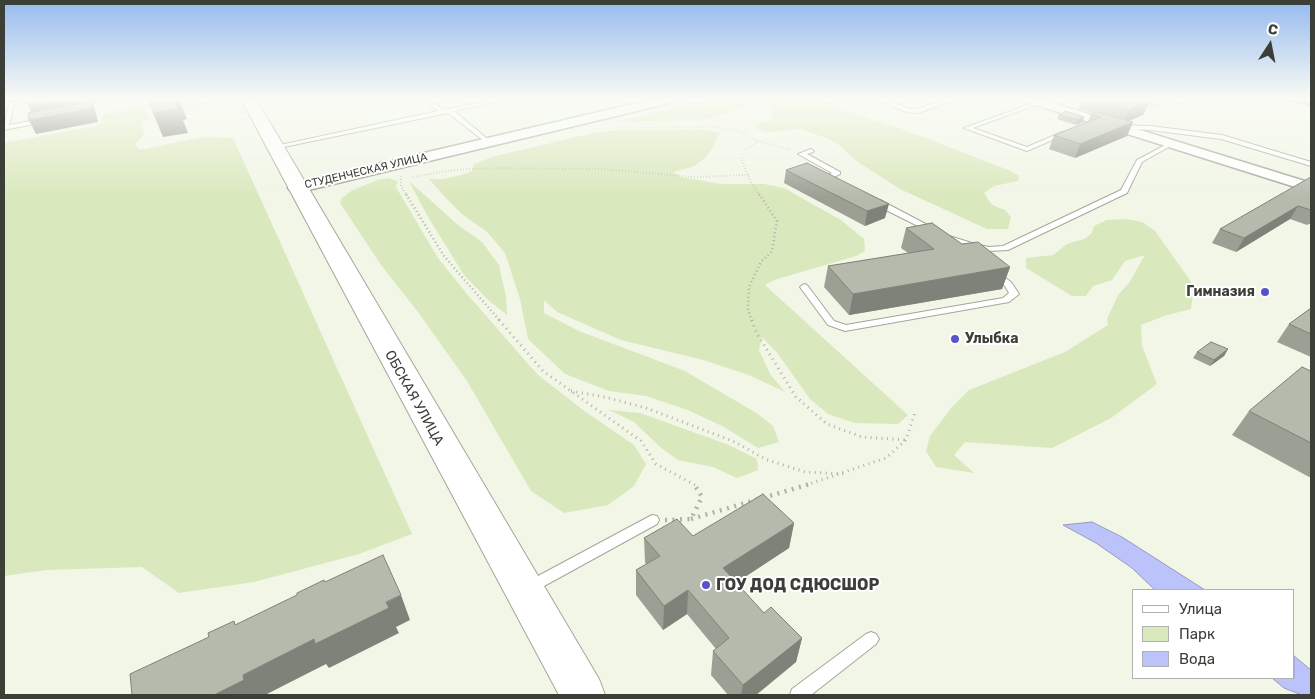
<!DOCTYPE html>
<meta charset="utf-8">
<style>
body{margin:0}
#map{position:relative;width:1315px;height:699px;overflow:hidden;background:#f1f6e7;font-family:Rubik,sans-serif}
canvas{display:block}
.frame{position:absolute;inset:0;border:5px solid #3c3e38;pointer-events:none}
.legend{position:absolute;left:1132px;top:589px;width:162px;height:90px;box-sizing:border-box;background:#fff;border:1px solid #b1b2af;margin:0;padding:6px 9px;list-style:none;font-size:15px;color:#3c3e38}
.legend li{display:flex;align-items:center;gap:10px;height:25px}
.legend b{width:25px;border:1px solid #b1b2af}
.north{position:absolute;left:1245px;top:20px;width:50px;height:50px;-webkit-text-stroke:4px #fff;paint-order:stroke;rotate:11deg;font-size:14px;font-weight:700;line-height:20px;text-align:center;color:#3c3e38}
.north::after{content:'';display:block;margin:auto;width:18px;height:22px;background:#3c3e38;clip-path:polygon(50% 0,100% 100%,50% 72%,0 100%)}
</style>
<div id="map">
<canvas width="1315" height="699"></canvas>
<div class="frame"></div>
<ul class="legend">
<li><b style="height:6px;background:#fff"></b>Улица</li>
<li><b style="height:14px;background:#dae8bd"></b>Парк</li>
<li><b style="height:14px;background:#bcc2fa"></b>Вода</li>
</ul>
<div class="north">С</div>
</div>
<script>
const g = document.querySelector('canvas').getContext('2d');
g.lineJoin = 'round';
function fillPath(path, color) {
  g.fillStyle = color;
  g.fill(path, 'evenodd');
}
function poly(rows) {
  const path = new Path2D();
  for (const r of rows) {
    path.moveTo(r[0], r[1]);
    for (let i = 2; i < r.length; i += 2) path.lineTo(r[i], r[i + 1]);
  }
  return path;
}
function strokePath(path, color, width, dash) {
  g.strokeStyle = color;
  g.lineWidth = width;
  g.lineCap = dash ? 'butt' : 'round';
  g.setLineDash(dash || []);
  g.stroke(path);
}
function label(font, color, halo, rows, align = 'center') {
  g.font = font + ' Rubik,sans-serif';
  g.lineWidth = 4;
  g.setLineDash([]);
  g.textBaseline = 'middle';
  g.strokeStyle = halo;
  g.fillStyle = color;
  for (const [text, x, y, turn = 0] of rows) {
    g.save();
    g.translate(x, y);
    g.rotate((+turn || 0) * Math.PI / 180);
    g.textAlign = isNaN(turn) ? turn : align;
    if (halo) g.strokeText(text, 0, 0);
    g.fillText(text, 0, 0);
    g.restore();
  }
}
fillPath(poly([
 [180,99,199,99,204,107,185,112,180,103,146,109,149,120,141,122,144,135,135,144,139,149,145,149,202,137,233,138,412,534,359,554,254,582,179,593,142,567,46,570,4,576,4,143,95,126,103,122,102,116,106,114,142,105],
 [710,99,817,99,869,119,905,130,1011,171,1019,176,1018,181,994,186,984,193,992,205,1005,210,1011,217,1008,229,987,229,900,189,855,160,839,145,826,138,800,129,766,132,755,128,761,123,775,120,771,114,772,109,764,105,737,108,730,113,702,120,615,122],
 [1101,99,1176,99,1182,104,1173,107,1159,107,1140,111],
 [624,130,707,130,720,133,712,149,704,159,692,167,673,172,681,177,721,184,764,184,784,188,841,220,864,239,865,251,856,256,774,280,765,285,908,415,898,424,855,423,828,414,810,399,778,354,762,337,759,350,770,374,785,392,749,375,703,360,621,340,557,312,544,300,544,313,579,331,685,371,758,414,773,426,779,442,758,448,724,427,688,410,646,396,609,391,565,374,528,339,520,299,505,253,487,232,462,214,445,197,429,179,443,179,461,175,472,171,474,164,492,157,563,140,598,132],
 [389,178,397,181,396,187,438,258,467,294,537,374,583,410,634,445,646,464,634,486,608,505,564,513,531,491,467,381,418,312,381,265,340,203,342,198,351,191,377,180],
 [409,181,458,225,482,242,499,265,506,297,507,315,488,300,464,275,428,217],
 [1126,219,1142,222,1155,231,1194,286,1191,309,1167,315,1141,325,1142,346,1157,384,1111,418,1052,448,965,442,954,455,974,473,936,467,926,451,930,436,952,407,969,390,1065,352,1108,325,1107,319,1118,295,1129,283,1145,255,1125,261,1112,280,1093,286,1086,296,1072,296,1026,268,1026,258,1053,255,1067,244,1084,239,1092,233,1094,226,1107,220],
 [609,410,640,413,729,445,757,459,758,470,737,478,713,467,678,460,660,447,634,422]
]), '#dae8bd');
const water = poly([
 [1092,522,1122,537,1205,590,1155,590,1132,568,1096,543,1063,525,1092,522],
 [1294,656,1311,670,1311,695,1302,695,1284,688,1272,678,1294,678,1294,656]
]);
fillPath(water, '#bcc2fa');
strokePath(water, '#969ac0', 1);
strokePath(poly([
 [1291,99,1311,105]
]), '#969ac0', 4);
const lane = poly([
 [27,99,41,99,14,105,9,125,42,119,45,121,44,122,4,130,8,106,4,107,4,103,27,99],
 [422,99,429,99,444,110,497,99,509,99,454,111,490,141,491,142,488,144,448,113,274,149,271,147,438,111,422,99],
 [874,99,883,99,910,109,917,109,948,99,957,99,918,113,907,112,874,99],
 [1036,102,1041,103,973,128,1027,147,1062,132,1066,132,1066,134,1027,151,964,128,1036,102],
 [1119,125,1150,126,1222,135,1311,162,1311,166,1221,139,1150,130,1117,128,1116,127,1119,125],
 [1169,143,1174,144,1142,162,1127,193,1008,250,989,251,973,248,942,237,946,235,975,244,989,247,1003,246,1121,190,1137,160,1169,143],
 [811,149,814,151,813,152,807,154,840,172,840,174,834,177,839,180,839,182,835,182,826,178,826,176,832,173,798,154,811,149],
 [874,200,880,200,937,230,933,232,930,232,874,204,874,200],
 [995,271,1011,282,1019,294,1009,302,845,331,828,325,800,287,804,284,807,285,834,321,846,325,1003,298,1009,293,1005,286,991,274,995,271],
 [652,515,657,516,659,520,657,524,535,591,530,593,525,591,523,587,525,583,652,515],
 [871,632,876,634,879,639,876,644,811,695,790,695,792,689,866,634,871,632]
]);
const street = poly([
 [654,99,676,99,670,103,296,193,291,191,288,188,291,185,296,183,654,99],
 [1021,99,1040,99,1311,183,1311,192,1023,101,1021,99]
]);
const secondary = poly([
 [241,99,256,99,599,679,605,695,559,695,241,99]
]);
strokePath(lane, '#a3a799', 2);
strokePath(street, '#a3a799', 3);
strokePath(secondary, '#a3a799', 2);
strokePath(poly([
 [613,128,715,127,734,130,758,141,791,150],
 [758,141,744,151,741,159,751,182,760,196],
 [401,176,401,186,407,196],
 [413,177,453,170,496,168,602,169,694,177,749,175]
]), '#afb3a7', 2, [0.5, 2.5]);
strokePath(poly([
 [406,194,444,256,500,321],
 [752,321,748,310,749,287,761,262,772,251,777,221,759,194]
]), '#afb3a7', 2.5, [1, 3]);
strokePath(poly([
 [499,320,543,371,641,441,656,464,695,485],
 [752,320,756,332,796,397,827,424,862,437,906,440],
 [571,391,605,397,646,408,735,442,765,459,805,472,843,474],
 [806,485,886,458,906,440,915,412]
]), '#afb3a7', 3, [1, 4.5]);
strokePath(poly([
 [691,519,810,484],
 [665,520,691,519,702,497,694,484]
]), '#afb3a7', 4.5, [2, 5.5]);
fillPath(lane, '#fff');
fillPath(street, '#fff');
fillPath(secondary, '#fff');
fillPath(poly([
 [1082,99,1140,99,1149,102,1143,115,1128,121,1133,122,1127,136,1075,158,1049,149,1054,135,1088,121,1091,114,1093,113,1078,109],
 [1059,115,1084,117,1083,122,1076,125,1057,119],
 [786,170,885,218,865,226,784,183],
 [1311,178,1311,223,1307,225,1290,219,1236,252,1212,243,1220,229],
 [906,228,962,244,1010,267,1002,289,849,315,824,287,828,266,908,253,901,248],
 [1311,308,1311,357,1277,342,1289,324],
 [1228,349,1224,356,1210,366,1193,358,1197,352],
 [1311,371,1311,478,1232,435,1249,411],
 [794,523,789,548,736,583,764,613,802,638,796,662,756,695,728,695,711,675,713,651,716,649,687,614,663,630,636,595,636,570,646,564,645,562,644,538,693,536]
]), '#9ca094');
fillPath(poly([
 [66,99,85,99,90,109,35,119,28,105],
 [89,99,109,99,93,102,98,122,36,134,29,120,91,109],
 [174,99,179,99,187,119,183,120,188,133,163,137,153,113],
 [1149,102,1143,115,1124,123,1129,110],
 [1084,117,1083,122,1076,125,1077,120],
 [1133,122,1127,136,1075,158,1080,144],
 [889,204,885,218,865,226,867,211],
 [1298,206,1290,219,1236,252,1244,238],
 [1010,267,1002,289,849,315,853,294],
 [1228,349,1224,356,1210,366,1214,360],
 [794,523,789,548,720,593,723,568],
 [688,590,687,614,663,630,664,606],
 [401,595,410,620,396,627,399,633,329,668,326,664,265,695,214,695,243,675],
 [802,638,796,662,756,695,741,695,743,685]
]), '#7f8278');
const building = poly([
 [28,99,66,99,28,105,28,99],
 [88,99,89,99,91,109,29,120,28,113,87,102,89,100,88,99],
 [149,99,174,99,178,109,153,113,149,99],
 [1094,99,1140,99,1149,102,1129,110,1094,99],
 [1066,111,1084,117,1077,120,1059,115,1066,111],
 [1097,112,1133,122,1080,144,1054,135,1101,117,1091,114,1097,112],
 [807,163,889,204,867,211,786,170,807,163],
 [1309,178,1311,178,1311,210,1298,206,1244,238,1220,229,1309,178],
 [932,223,962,244,978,242,1010,267,853,294,828,266,934,249,906,228,932,223],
 [1311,308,1311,334,1289,324,1311,308],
 [1211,342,1228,349,1214,360,1197,352,1211,342],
 [1302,367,1311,371,1311,443,1249,411,1302,367],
 [763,494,794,523,723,568,764,613,771,607,802,638,743,685,713,651,729,638,688,590,664,606,636,570,660,556,644,538,677,519,693,536,763,494],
 [383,555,401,595,386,602,389,608,315,644,314,639,243,675,244,680,214,695,132,695,130,674,209,637,208,633,234,621,235,625,297,595,297,593,324,580,325,582,383,555]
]);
fillPath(building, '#b5baac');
strokePath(building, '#7f8278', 1);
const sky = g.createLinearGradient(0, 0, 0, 197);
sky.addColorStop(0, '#96baef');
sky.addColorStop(0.5, '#f9fbf4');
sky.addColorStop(1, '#f9fbf400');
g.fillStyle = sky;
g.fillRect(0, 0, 1315, 197);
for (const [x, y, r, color] of [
 [1265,292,5,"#5853cb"],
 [955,339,5,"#5853cb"],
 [706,585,5,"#5853cb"]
]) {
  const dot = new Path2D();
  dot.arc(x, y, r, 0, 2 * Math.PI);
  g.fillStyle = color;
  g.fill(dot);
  strokePath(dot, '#fff', 2);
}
label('11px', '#3c3e38', '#fff', [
 ["СТУДЕНЧЕСКАЯ УЛИЦА",366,171,-13]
]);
label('bold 14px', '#3c3e38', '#fff', [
 ["Гимназия",1255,292],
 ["Улыбка",965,339,"left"]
], 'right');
label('14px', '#3c3e38', '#fff', [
 ["ОБСКАЯ УЛИЦА",414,398,61]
]);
label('bold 16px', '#3c3e38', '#fff', [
 ["ГОУ ДОД СДЮСШОР",716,585]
], 'left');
</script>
